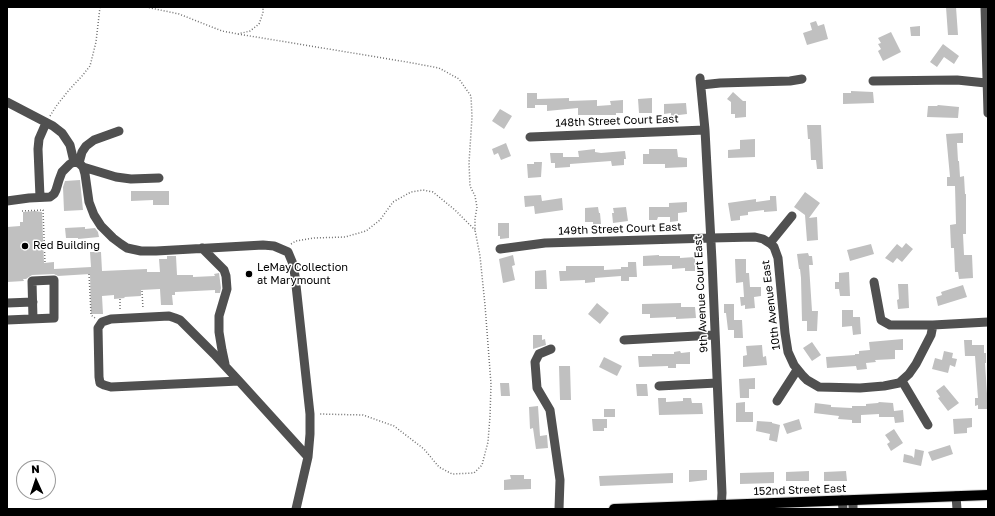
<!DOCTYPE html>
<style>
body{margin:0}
#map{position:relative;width:995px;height:516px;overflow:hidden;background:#fff;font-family:"Golos Text",sans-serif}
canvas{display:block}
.frame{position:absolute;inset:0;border:8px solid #000;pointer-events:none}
.north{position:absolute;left:16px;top:460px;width:40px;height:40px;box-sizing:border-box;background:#fff;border:1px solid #999;border-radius:50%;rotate:357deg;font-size:11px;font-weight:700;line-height:16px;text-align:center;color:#000}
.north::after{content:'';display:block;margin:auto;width:14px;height:18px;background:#000;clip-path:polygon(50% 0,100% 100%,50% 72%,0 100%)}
</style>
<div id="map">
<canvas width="995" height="516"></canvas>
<div class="frame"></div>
<div class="north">N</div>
</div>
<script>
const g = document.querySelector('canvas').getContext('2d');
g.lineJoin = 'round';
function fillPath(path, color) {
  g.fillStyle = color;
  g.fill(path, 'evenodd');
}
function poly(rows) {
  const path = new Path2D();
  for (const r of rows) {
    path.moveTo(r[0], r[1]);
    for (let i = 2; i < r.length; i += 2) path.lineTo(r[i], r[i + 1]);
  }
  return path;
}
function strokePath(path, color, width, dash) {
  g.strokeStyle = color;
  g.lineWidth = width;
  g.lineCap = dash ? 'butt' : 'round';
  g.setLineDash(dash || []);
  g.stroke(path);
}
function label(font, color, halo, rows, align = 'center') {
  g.font = font + ' "Golos Text",sans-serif';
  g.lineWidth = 3;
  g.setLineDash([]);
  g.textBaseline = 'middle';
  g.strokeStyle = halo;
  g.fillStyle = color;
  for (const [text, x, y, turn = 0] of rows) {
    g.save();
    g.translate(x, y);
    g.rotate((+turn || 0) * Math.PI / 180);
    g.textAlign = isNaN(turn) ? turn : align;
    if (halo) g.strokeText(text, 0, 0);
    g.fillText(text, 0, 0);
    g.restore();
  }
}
fillPath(poly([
 [946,7,956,7,958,35,948,35],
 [816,21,818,26,824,24,828,39,807,45,803,33,812,30,810,23],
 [920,26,920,36,911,36,910,27],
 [891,32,901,52,883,61,878,51,881,49,878,44,881,43,878,38],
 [943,44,959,56,954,64,944,57,937,67,930,62],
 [851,91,873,92,874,103,843,104,843,93,851,93],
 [733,92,743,101,746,101,746,117,735,118,735,114,731,114,731,102,727,99],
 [527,93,537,93,537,99,569,98,569,101,597,100,597,106,611,105,610,101,623,100,623,113,616,113,616,115,578,115,578,108,547,111,547,105,535,105,535,108,527,108],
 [652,98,652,113,639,113,638,99],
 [686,103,687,114,671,116,671,113,664,114,664,104],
 [938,105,959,107,958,118,927,117,928,106,937,106],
 [500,109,512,116,504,129,492,121],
 [807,125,821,125,823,169,817,169,816,160,811,160,810,139,808,139],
 [963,133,963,143,957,143,958,161,959,161,960,177,964,176,965,194,966,194,966,234,963,234,964,255,972,255,973,278,959,279,958,272,955,272,954,248,951,248,950,225,956,224,955,186,947,186,947,177,950,177,946,134],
 [755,139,755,157,728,158,728,150,740,149,740,140],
 [506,143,511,156,501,160,498,153,494,155,492,149],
 [595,149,595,152,601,153,625,151,626,159,624,159,624,165,612,166,611,161,570,164,570,167,555,168,555,163,551,163,550,153,563,153,563,157,579,157,578,151],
 [649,149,677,149,678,157,687,158,687,167,665,168,665,164,643,164,643,154,649,154],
 [534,162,542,162,541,177,528,178,527,164,534,164],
 [80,180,83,210,64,211,63,187,65,181],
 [131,191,169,191,169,205,153,205,153,200,131,201],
 [805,192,820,203,809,218,817,217,818,240,807,241,805,215,794,207],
 [541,195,542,201,562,198,563,210,535,214,534,206,525,207,524,196],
 [770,196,776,196,777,211,764,212,764,210,748,212,748,215,740,216,740,220,731,221,728,203,756,199,756,202,770,200],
 [687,202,687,212,678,213,678,221,670,222,670,217,658,217,657,220,649,220,649,207,669,207,669,203],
 [598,207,599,213,600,213,601,224,593,224,593,222,585,222,585,208],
 [626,207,628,221,613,223,612,213,614,213,613,208],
 [35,211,42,212,44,263,54,262,54,269,91,267,90,252,101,252,102,271,147,269,147,272,160,272,159,259,167,259,167,256,176,256,177,275,193,275,193,277,215,276,214,274,219,273,221,288,220,293,215,293,215,290,175,292,175,295,172,295,173,305,161,305,160,289,141,290,141,296,124,297,125,298,114,299,114,295,102,296,103,314,91,314,90,274,58,276,54,274,32,275,26,279,23,279,24,281,7,282,7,227,20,226,20,222,23,222,23,212],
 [498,223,509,223,509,238,500,239,500,236,498,236],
 [85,227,85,229,95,228,98,232,99,237,78,239,78,238,66,238,65,228],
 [906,243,913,249,902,262,897,258,893,263,885,258,897,244,902,248],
 [871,244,874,254,850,261,847,250],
 [808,253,809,256,812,256,813,265,809,265,812,311,818,311,817,331,807,331,807,321,802,321,801,278,800,269,799,269,797,254],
 [513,255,515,265,512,266,515,280,503,283,499,259],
 [659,255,659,256,680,256,680,258,695,257,695,271,685,271,685,268,672,269,672,265,643,266,643,256],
 [735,259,746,259,746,273,749,273,750,287,761,287,761,296,754,297,755,308,745,309,745,305,741,306,740,297,744,297,743,282,736,283],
 [628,262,636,262,637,277,629,277,629,281,621,281,621,276,595,278,595,282,585,283,585,280,560,281,559,271,566,271,566,266,604,266,604,270,621,269,621,267,628,267],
 [546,270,547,289,535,289,535,271],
 [849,272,850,296,840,296,839,289,835,289,835,282,839,282,839,273],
 [898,284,908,284,909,308,898,309,897,300,899,299],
 [963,285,967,297,938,306,936,297,942,295,941,292],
 [597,303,609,313,600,324,588,314],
 [681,303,681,307,695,307,696,318,676,319,676,317,650,318,650,314,642,314,642,304],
 [724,304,734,304,734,320,742,320,743,338,734,338,734,330,728,330,726,313,724,313],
 [842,310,853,310,853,317,860,317,861,334,853,335,852,326,842,327],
 [533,335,542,335,542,340,545,339,546,345,533,349],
 [903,339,903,350,895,350,895,359,875,360,876,362,866,363,867,369,857,370,856,366,827,368,826,357,855,355,855,354,859,354,859,351,870,350,869,342],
 [964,340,972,340,972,345,984,345,984,353,986,353,986,363,985,363,988,409,978,409,978,405,975,406,975,398,978,398,975,356,965,356],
 [812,342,821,355,812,361,803,348],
 [762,345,763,357,766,356,767,365,743,367,743,356,747,355,746,346],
 [680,351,681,353,690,352,690,364,676,364,676,368,668,368,668,366,639,367,638,356,652,356,652,354,674,354,674,352],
 [944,351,953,353,952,358,957,359,955,367,950,365,948,373,932,369,935,358,942,360],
 [604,357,622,366,617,376,599,367],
 [559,366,570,366,571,400,560,400],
 [755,378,755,389,749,389,749,398,740,398,739,379],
 [500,383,509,383,510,396,501,396],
 [636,384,647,384,648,396,637,396],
 [944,385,959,403,948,411,938,398,940,397,936,391],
 [658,398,666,398,666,402,683,401,683,398,691,398,692,403,702,403,703,414,659,415],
 [745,402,745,412,753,412,753,422,736,422,736,403],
 [879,402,893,403,894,411,903,410,904,422,895,423,894,417,879,417,879,414,861,415,861,423,852,423,852,420,838,419,839,416,814,413,815,403,831,405,831,407,852,408,852,406,866,406,866,404,878,403],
 [538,406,540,436,547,435,548,448,536,449,533,428,530,429,529,407],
 [604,409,615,409,615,417,604,417],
 [972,418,972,427,967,428,967,433,954,434,953,419],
 [592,419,607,419,607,428,604,428,604,431,593,431],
 [799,419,802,429,787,434,783,424],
 [757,421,772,422,772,423,780,425,777,442,769,440,770,434,756,431],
 [894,429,903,443,891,451,887,444,890,442,885,435],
 [950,445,953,454,932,461,928,452],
 [915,449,924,451,921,466,903,462,904,454,912,456,914,458],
 [689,470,707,470,707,480,689,482],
 [809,471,809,481,786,481,786,472],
 [846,471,847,481,824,481,824,472],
 [774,472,774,483,740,484,740,473],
 [673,473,673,483,600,486,599,476],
 [510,475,524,475,524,479,531,479,531,489,504,490,504,480,511,479]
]), '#c0c0c0');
const major = poly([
 [614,509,988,495]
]);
strokePath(major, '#dbdbdb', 12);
strokePath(poly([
 [146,7,179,14,222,31,238,34,250,31,259,24,263,13,263,7],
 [238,34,407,62,439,68,459,79,471,96,472,117,469,163,470,186,475,196,477,207,475,219,475,230,480,256,485,305,491,384,490,416,488,442,482,465,474,473,452,474,439,467,424,449,394,426,363,415,319,414],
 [50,116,57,105,69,90,82,76,90,66,96,42,100,7],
 [22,211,43,210,45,263],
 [291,244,296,241,314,238,345,237,366,231,380,220,393,202,411,192,423,190,433,192,455,210,475,230],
 [89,274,91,315,95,318],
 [142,291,143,309],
 [120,299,120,311]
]), '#727272', 1.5, [1, 2]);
strokePath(poly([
 [985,7,988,113],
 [700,78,705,130,712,261,722,493,721,509],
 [873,81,957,80,986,83],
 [701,85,720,83,790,81,802,79],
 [7,102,53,126,62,133,70,145,74,162],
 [530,137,705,130],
 [79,163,82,152,86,146,94,140,119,131],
 [83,167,116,177,131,179,159,178],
 [40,197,38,149,39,139,46,123],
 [7,201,29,198,50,197,54,194,56,190,59,180,62,172,70,164,74,162,79,163,83,167,85,174,89,202,94,215,101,226,113,238,121,244,127,248,141,251,156,251,263,245,274,246,288,252,293,264,295,276,310,414,310,434,308,457,296,509],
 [770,243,792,216],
 [202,248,224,270,226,276,227,289,219,316,219,332,222,350,225,364],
 [500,249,545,243,711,238,755,237,763,239,771,244,774,247,778,258,785,333,788,352,794,365,803,376,807,380,819,387,860,388,884,386,899,383,909,374,916,364,931,335,933,325],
 [874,282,881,320,890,325,933,325,988,322],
 [7,303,33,302],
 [7,320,54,318,54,280,32,281,33,319],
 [624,340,715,335],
 [551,349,539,354,535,362,537,388,550,410,560,480,559,509],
 [239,381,111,387,104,385,100,383,99,377,98,328,102,322,111,319,169,316,175,318,180,320,214,354,226,367,239,381,308,457],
 [902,381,928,425],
 [659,386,717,383],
 [777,401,797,370],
 [956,496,957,509],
 [842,500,843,509],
 [853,509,853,500]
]), '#505050', 9);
strokePath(major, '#000', 10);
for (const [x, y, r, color] of [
 [25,246,4,"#000"],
 [249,274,4,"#000"]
]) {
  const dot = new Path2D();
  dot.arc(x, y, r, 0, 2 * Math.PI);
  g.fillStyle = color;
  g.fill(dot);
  strokePath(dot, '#fff', 1.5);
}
label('11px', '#000', '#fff', [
 ["148th Street Court East",617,121,-2],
 ["149th Street Court East",620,229,-2],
 ["9th Avenue Court East",701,294,-93],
 ["10th Avenue East",771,305,-97],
 ["152nd Street East",800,490,-2]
]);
label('11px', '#000', '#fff', [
 ["Red Building",33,246],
 ["LeMay Collection",257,268],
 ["at Marymount",257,281]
], 'left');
</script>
